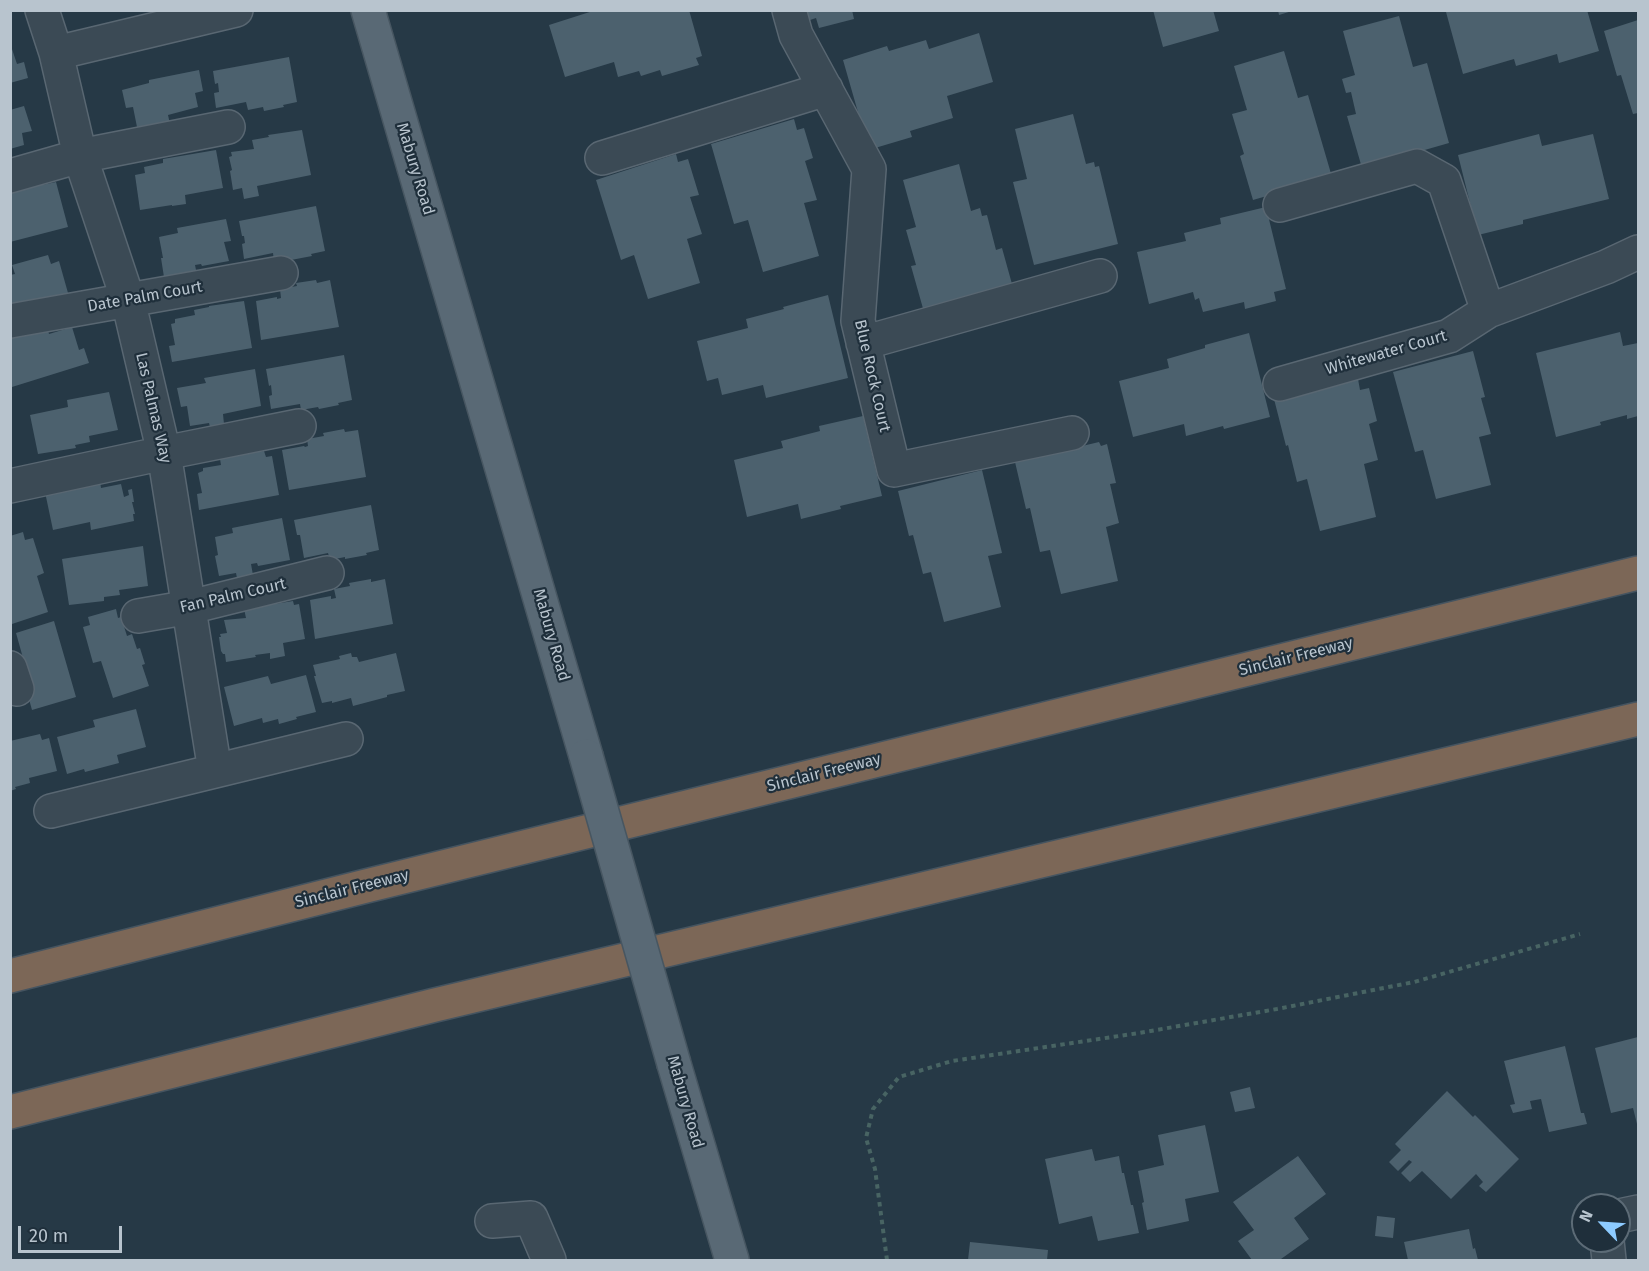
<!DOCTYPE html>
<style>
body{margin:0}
#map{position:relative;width:1649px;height:1271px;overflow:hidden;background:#263946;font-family:"Fira Sans",sans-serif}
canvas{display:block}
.frame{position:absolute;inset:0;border:12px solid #b8c4ce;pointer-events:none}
.north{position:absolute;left:1571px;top:1193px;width:60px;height:60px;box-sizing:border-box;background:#1f2f3b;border:2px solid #5c6b76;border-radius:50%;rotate:295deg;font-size:16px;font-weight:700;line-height:24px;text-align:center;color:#b8c4ce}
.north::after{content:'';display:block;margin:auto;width:21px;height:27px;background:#8dcbff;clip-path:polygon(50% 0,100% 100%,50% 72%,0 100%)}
.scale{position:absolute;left:18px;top:1226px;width:104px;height:27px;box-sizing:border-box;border:3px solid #b8c4ce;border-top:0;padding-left:8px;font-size:18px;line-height:21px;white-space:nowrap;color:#b8c4ce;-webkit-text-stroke:4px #1f2f3b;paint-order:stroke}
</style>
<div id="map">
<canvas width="1649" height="1271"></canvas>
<div class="frame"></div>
<div class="north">N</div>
<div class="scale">20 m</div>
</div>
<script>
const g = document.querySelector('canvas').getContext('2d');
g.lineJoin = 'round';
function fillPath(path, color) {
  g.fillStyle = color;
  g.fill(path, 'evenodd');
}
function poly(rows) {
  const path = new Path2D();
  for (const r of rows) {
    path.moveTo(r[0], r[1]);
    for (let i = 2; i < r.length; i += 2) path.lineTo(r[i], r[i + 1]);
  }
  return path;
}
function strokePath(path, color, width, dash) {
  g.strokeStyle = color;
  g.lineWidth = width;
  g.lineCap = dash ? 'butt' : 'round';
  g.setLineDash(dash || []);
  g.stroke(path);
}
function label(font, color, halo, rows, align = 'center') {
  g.font = font + ' "Fira Sans",sans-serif';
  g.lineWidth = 4.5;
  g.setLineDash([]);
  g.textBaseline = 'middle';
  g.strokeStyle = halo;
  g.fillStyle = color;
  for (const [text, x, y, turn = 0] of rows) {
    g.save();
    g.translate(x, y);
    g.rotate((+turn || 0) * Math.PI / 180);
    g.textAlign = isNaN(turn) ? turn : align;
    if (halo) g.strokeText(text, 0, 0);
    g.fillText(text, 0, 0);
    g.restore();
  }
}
fillPath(poly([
 [596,10,689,10,702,56,696,58,699,65,662,76,660,70,641,76,639,71,618,77,614,62,565,77,549,25],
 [805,10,852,10,854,19,819,28,816,18,807,21],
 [1153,10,1213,10,1219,31,1163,47],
 [1278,10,1292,10,1292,11,1279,15],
 [1453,10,1587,10,1599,51,1559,63,1557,54,1516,66,1514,59,1463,74,1446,12],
 [1399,16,1413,67,1427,63,1449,143,1362,168,1347,116,1356,114,1351,92,1346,93,1342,79,1355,75,1343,31],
 [1638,20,1638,113,1633,114,1621,75,1617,76,1604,31],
 [979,33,993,82,947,96,953,118,910,131,912,137,875,148,872,138,866,140,843,60,887,46,889,51,926,40,929,49],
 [10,43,17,64,24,62,28,78,10,83],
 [1284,51,1298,98,1308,95,1332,177,1253,200,1240,156,1244,154,1232,114,1247,110,1234,66],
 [289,57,297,102,283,105,284,107,264,111,263,107,248,110,246,102,216,108,214,93,219,92,218,83,215,84,213,71],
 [199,70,203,91,195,93,198,107,168,115,170,124,155,128,154,124,137,127,133,107,126,108,122,90,149,83,149,80],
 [24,106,32,131,22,133,24,145,10,149,10,110],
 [1073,114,1086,164,1094,162,1095,167,1099,166,1118,244,1034,265,1013,182,1027,179,1015,129],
 [794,119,797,130,804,128,813,158,805,161,817,200,804,203,819,256,763,272,748,220,734,224,711,144],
 [302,130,311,175,257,186,259,196,244,199,242,188,233,190,230,171,232,170,229,157,232,156,231,152,254,149,252,140,269,137,268,135],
 [1539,134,1542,146,1593,134,1609,199,1523,220,1523,224,1478,235,1458,155],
 [216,150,223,188,185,195,186,204,172,206,172,205,140,210,135,175,145,173,144,167,163,163,163,159],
 [676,154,678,162,688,159,699,195,690,197,702,234,687,239,700,283,648,299,634,255,621,260,596,180],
 [959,164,971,211,980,208,982,216,987,215,996,250,1002,248,1012,284,924,312,911,266,916,265,906,230,916,227,903,180],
 [41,181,42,185,56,182,68,227,10,242,10,192],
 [316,206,325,251,311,254,312,256,291,260,291,258,274,261,273,253,244,259,242,244,245,243,244,236,242,236,239,221],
 [1266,207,1286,289,1274,292,1276,301,1245,309,1244,302,1203,312,1199,298,1195,300,1193,292,1149,304,1137,252,1186,241,1184,233,1221,224,1220,218],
 [226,219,231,241,224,242,229,261,202,266,201,264,195,265,197,275,182,278,182,274,164,277,161,258,163,258,159,237,178,233,177,228],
 [48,255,51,264,59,261,68,293,39,302,10,317,10,275,15,274,12,265],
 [316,280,317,283,330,280,339,327,261,340,256,301,277,297,277,299,281,298,280,289,297,286,296,283],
 [828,295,848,378,766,398,763,385,722,395,718,378,707,381,697,341,748,328,746,319,784,309,783,307],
 [244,301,252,348,172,362,169,346,175,345,171,324,175,323,175,319,195,315,194,310,209,307,209,306],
 [47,327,49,334,72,327,79,350,84,348,89,363,12,387,11,335],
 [1620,332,1623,346,1638,343,1638,402,1637,402,1638,416,1627,419,1627,415,1600,422,1601,425,1556,437,1536,353],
 [1249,333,1270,417,1224,429,1223,426,1186,436,1184,424,1133,437,1119,381,1169,368,1167,359,1205,348,1205,345],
 [1473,351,1485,397,1481,398,1491,434,1479,437,1491,485,1436,499,1423,450,1415,452,1393,372],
 [344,355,352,400,338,403,339,405,319,409,318,407,301,410,300,404,271,409,269,396,272,395,271,385,269,386,266,369],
 [255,369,261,406,223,414,224,424,210,427,209,423,190,426,187,406,181,407,177,388,206,383,204,378],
 [1358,379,1360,390,1369,388,1377,421,1369,424,1378,460,1364,464,1376,517,1320,531,1307,479,1297,482,1288,445,1286,446,1274,399],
 [109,392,118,430,89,436,90,442,75,445,76,448,38,454,30,415,68,407,67,400],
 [863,416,882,496,840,506,841,509,801,519,798,504,747,517,734,460,783,448,781,441,820,431,819,426],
 [344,429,345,432,358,430,366,477,289,490,282,450,304,446,305,447,308,446,307,439,324,436,323,433],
 [1099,442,1101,446,1107,444,1116,483,1110,484,1119,523,1106,527,1118,581,1061,594,1050,550,1040,552,1030,508,1026,509,1015,462],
 [258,450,258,452,264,451,266,457,272,456,279,495,199,510,197,494,202,493,198,473,203,471,203,468,221,465,220,459],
 [982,470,1002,553,988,556,1001,607,944,622,931,572,923,574,913,535,909,536,898,491],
 [100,481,101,488,121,484,124,497,129,495,128,490,132,489,134,502,132,502,135,514,133,514,134,521,91,530,90,522,53,530,45,492],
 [371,505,379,550,366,553,367,555,345,559,345,557,330,560,328,553,304,558,300,535,297,535,294,520],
 [282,518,290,560,258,566,257,563,251,564,253,575,237,578,236,573,219,576,215,556,218,555,215,537,233,533,232,528],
 [23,532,25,540,33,538,44,573,37,576,48,612,12,624,10,618,10,536],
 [143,546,148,586,119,590,120,595,104,597,104,601,69,605,62,559],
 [371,579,371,582,385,579,393,624,315,639,310,600,331,596,331,599,336,598,334,589,350,586,349,583],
 [293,601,294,605,299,604,305,639,283,643,285,656,270,659,270,653,255,655,256,657,226,662,225,654,223,654,221,651,219,637,221,637,220,634,227,633,224,620,246,618,244,609],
 [116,609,118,618,121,617,127,636,132,634,137,649,140,648,145,664,142,665,149,686,113,698,101,661,93,663,83,627,90,625,88,617],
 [54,621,76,697,32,710,18,660,23,658,16,633],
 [351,653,352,657,357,657,359,662,396,653,405,691,387,695,387,697,353,706,351,698,332,703,332,701,322,703,314,676,316,676,313,665,340,659,339,656],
 [306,675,316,712,296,717,297,719,279,724,278,719,263,723,262,718,234,726,224,687,268,676,271,684],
 [136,709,146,747,117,755,119,763,85,772,84,769,67,774,57,737,95,727,93,720],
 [40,734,42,740,49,738,57,771,29,778,30,783,15,787,16,789,10,791,10,741],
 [1638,1037,1638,1128,1633,1108,1611,1113,1595,1048],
 [1565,1046,1581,1113,1584,1113,1587,1124,1549,1132,1541,1099,1530,1101,1532,1109,1513,1113,1510,1105,1515,1104,1504,1061],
 [1250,1087,1255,1108,1235,1112,1230,1092],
 [1447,1091,1473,1117,1475,1115,1519,1159,1486,1192,1479,1186,1483,1182,1476,1174,1451,1199,1422,1171,1410,1182,1401,1173,1412,1162,1409,1160,1398,1171,1389,1162,1401,1150,1395,1144],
 [1205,1125,1219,1192,1185,1199,1189,1221,1147,1230,1142,1203,1144,1202,1138,1171,1164,1165,1158,1135],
 [1092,1149,1095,1161,1119,1156,1122,1173,1124,1173,1131,1205,1133,1205,1139,1233,1098,1241,1092,1216,1059,1224,1045,1159],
 [1298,1156,1326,1194,1294,1218,1309,1239,1281,1259,1281,1260,1252,1260,1238,1241,1254,1230,1233,1202],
 [1377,1216,1395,1218,1393,1238,1375,1236],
 [1469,1229,1473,1249,1475,1248,1478,1260,1408,1260,1404,1242],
 [970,1242,1048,1250,1047,1260,968,1260]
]), '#4c616e');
const minor = poly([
 [42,10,56,53,80,156,128,300,164,453,215,771],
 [789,10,796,35,869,169,858,321,894,470,1072,433],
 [56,53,236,10],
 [602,158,826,89],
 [10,176,80,156,228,127],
 [1280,205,1417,166,1444,181,1488,311,1606,267,1638,252],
 [10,321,281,273],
 [863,343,1100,276],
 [1280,384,1449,336,1488,311],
 [10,486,164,453,299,426],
 [138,616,190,607,327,573],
 [10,668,17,689],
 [51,811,346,739],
 [1619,1216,1638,1212],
 [492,1221,531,1218,549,1260],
 [1607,1241,1609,1260]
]);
const major = poly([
 [368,10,586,756],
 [674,1064,732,1260]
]);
const highway = poly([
 [10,976,366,886,1638,573],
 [10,1112,435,1005,1638,719]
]);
strokePath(minor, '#596772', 36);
strokePath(major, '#475661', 36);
strokePath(highway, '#455460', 36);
strokePath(poly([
 [887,1260,875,1169,866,1138,873,1109,899,1077,952,1061,1139,1033,1277,1009,1414,982,1580,934]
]), '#486463', 4, [4.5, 4.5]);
strokePath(minor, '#3b4a55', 33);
strokePath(major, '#596975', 33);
strokePath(highway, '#7c6757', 33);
const majorBridge = poly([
 [586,756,674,1064]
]);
strokePath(majorBridge, '#475661', 36, []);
strokePath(majorBridge, '#596975', 33);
label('16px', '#b8c4ce', '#1f2f3b', [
 ["Mabury Road",415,169,73],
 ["Date Palm Court",145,297,-10],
 ["Whitewater Court",1386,353,-16],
 ["Blue Rock Court",872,376,77],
 ["Las Palmas Way",153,408,77],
 ["Fan Palm Court",233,596,-13],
 ["Mabury Road",551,635,74],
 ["Sinclair Freeway",1296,657,-14],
 ["Sinclair Freeway",824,773,-14],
 ["Sinclair Freeway",352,889,-14],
 ["Mabury Road",685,1102,74]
]);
</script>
